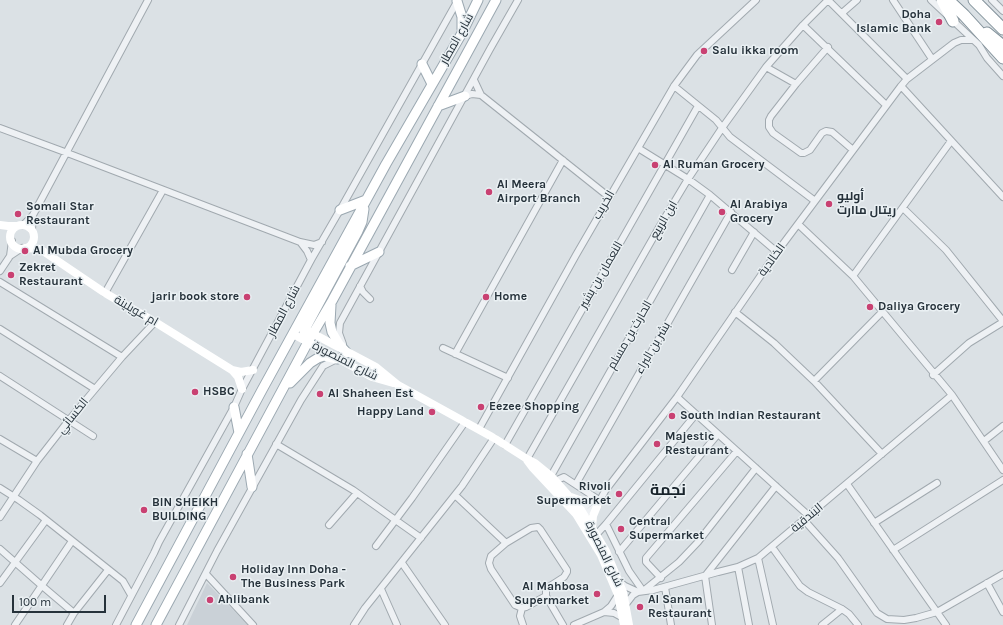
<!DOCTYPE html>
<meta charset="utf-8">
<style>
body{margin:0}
#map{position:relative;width:1003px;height:625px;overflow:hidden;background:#dbe1e5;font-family:Karla,sans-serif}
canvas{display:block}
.scale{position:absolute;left:12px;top:595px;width:94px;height:18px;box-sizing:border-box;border:2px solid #26323b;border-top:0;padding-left:5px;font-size:12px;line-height:14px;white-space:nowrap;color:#26323b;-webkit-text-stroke:3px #eaf0f3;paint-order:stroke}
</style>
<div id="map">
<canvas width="1003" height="625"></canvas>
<div class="scale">100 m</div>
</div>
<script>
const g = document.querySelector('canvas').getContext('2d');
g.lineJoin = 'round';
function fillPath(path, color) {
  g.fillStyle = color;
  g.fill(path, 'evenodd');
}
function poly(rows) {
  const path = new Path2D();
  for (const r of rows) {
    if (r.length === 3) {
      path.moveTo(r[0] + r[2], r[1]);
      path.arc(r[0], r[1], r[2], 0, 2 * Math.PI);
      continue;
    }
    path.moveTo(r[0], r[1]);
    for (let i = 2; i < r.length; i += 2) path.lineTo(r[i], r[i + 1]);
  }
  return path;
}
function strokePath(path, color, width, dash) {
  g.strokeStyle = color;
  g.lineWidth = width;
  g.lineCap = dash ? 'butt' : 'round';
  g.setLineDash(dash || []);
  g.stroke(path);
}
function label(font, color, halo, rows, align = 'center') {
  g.font = font + ' Karla,Cairo,sans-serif';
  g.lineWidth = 3;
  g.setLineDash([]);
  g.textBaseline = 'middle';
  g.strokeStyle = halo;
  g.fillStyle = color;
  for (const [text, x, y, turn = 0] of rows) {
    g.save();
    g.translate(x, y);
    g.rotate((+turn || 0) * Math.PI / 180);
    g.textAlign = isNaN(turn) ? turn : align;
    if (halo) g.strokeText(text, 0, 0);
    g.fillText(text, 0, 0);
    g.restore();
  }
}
fillPath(poly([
 [207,583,248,625,187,625]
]), '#cad1d7');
const street = poly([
 [828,0,907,79],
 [893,0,932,59],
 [931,0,979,45,987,58,1003,76],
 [992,0,1003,11],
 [842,13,857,0],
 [803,25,886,105],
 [828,47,796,84,771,116,769,120,769,127,773,133,801,153,804,153,810,150,822,133,826,131,832,132,853,150],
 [766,67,796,84],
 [474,80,481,95,609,197],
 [674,86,716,120,730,137,815,201],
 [901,86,1003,197],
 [465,96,472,94,481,95],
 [0,128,62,151,300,242,314,245,322,242],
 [638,148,688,179,710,195,777,252],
 [903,208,946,250,1003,321],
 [798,224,853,276,952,395,1003,470],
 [23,225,33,215,148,0],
 [32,230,33,215],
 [301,243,307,251,311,260],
 [10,256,12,241],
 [732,270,754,232],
 [0,271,10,256,22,248],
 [853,276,951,141],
 [0,282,122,357],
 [360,286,363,292,370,299],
 [105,293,163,190],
 [735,312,774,343,814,381,882,454],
 [0,329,95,389],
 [343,344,339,333,340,323,490,49,518,0],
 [443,348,508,378],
 [455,354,563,160],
 [933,375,969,343,1003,322],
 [0,376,93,436],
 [814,381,882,312],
 [677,397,809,516],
 [479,429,576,255,674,86,697,55,756,0],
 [0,439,37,461],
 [984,441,1003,426],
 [276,444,353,490,421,538],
 [505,445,698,106],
 [527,459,661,224,688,179,722,128,766,67,803,25,828,0],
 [551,476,710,195],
 [555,481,564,477,596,498],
 [576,484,731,212],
 [847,484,946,625],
 [0,488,19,500,40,515,123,581,131,595],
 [455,495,506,543,531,528,538,527,540,529,567,570,567,572,564,577,550,586,546,589,546,596,563,625],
 [578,513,594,499],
 [0,517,37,461,69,420,122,357,155,322],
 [582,517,598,504,605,491,677,397,777,252,901,86,907,79,954,43,961,40,973,40],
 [804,520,838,558,877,613,887,619,904,620,916,618,937,612,1003,574],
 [874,523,937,483],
 [606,524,629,571,643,591,679,562,698,542,756,468],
 [329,525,357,493],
 [596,535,606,524,696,414],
 [506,543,491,556,489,563,491,569,515,605,522,608,526,607,546,596],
 [376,546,412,498,465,422],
 [772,547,800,586,808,592,842,609,849,614,858,625],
 [0,549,41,585,74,613],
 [893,550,1003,480],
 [619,552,718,434],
 [758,558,773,625],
 [402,563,445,625],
 [738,567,749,625],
 [206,574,253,625],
 [661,578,646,562,646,558,737,451],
 [619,581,625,586,638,592],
 [0,583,46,520],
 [987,583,1003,612],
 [665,587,671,625],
 [381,589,397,625],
 [626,604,633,595,638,592,653,590,718,572,738,567,758,558,952,395],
 [522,608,520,616,523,625],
 [604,612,614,613,623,618],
 [15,625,72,541],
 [67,625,74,613,108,570],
 [116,625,154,553,159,542,234,407,242,389,311,260,340,210,458,0],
 [179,625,217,551,301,400,323,366,337,359],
 [354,625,365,608,462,486,494,438],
 [574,625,604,612,611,606,618,595],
 [712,625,705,576,776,486],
 [822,625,842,609]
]);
const primary = poly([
 [457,1,462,17,462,29],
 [422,64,432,84],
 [438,106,465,96],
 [340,210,366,200],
 [350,266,379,252],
 [331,305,330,323,332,332,339,344,347,353],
 [308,342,304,336,304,331,358,231,362,222,364,209],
 [290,383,310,363,318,358,324,356,337,359],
 [234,407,239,433],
 [247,454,252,487],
 [136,625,262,390,386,164,462,33,478,0],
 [156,625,308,342,332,301,496,0]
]);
const highway = poly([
 [942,0,953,21],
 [948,0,964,15,1003,58],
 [974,0,1003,29],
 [987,33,1003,46]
]);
strokePath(street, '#a1a9af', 8);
strokePath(primary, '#9ba8b1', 11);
strokePath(highway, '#83929b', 13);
strokePath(street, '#eef1f4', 6);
strokePath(poly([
 [0,225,8,226,17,226],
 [22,237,12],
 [25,248,40,249,105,293,155,322,232,370,238,377,242,389],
 [308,331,376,367,398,385,494,438,527,459,535,463,551,476,581,510,606,551,623,592,629,625],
 [293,334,372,377,393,383],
 [232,370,241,372,253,370],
 [527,460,533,468,576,514,601,555,618,595,624,625],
 [571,497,582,501,593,500],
 [592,528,593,516,598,504]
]), '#fff', 8);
strokePath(primary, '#fff', 9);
strokePath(highway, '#fff', 11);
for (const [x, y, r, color] of [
 [939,22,4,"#c94172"],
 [704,51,4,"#c94172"],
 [655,165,4,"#c94172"],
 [489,192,4,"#c94172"],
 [829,204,4,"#c94172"],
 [722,212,4,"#c94172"],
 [18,214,4,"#c94172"],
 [25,251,4,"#c94172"],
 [11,275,4,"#c94172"],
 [247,297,4,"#c94172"],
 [486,297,4,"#c94172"],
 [870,307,4,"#c94172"],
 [195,392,4,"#c94172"],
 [320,394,4,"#c94172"],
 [481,407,4,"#c94172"],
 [432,412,4,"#c94172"],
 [672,416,4,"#c94172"],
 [657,444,4,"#c94172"],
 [619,494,4,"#c94172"],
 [144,510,4,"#c94172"],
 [621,529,4,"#c94172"],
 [233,577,4,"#c94172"],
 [597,594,4,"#c94172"],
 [210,600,4,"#c94172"],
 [640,607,4,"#c94172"]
]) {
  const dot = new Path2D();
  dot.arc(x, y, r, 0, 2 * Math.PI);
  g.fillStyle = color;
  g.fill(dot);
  strokePath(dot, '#eaf0f3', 1.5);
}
label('bold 12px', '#26323b', '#eaf0f3', [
 ["Doha",931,15,"right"],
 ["Islamic Bank",931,29,"right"],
 ["Salu ikka room",712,51],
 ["Al Ruman Grocery",663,165],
 ["Al Meera",497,185],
 ["Airport Branch",497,199],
 ["أوليو",837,197],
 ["ريتال ماارت",837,211],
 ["Al Arabiya",730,205],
 ["Grocery",730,219],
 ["Somali Star",26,207],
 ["Restaurant",26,221],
 ["Al Mubda Grocery",33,251],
 ["Zekret",19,268],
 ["Restaurant",19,282],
 ["jarir book store",239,297,"right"],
 ["Home",494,297],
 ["Daliya Grocery",878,307],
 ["HSBC",203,392],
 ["Al Shaheen Est",328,394],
 ["Eezee Shopping",489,407],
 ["Happy Land",424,412,"right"],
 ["South Indian Restaurant",680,416],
 ["Majestic",665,437],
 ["Restaurant",665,451],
 ["Rivoli",611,487,"right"],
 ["Supermarket",611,501,"right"],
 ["BIN SHEIKH",152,503],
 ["BUILDING",152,517],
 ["Central",629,522],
 ["Supermarket",629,536],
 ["Holiday Inn Doha -",241,570],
 ["The Business Park",241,584],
 ["Al Mahbosa",589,587,"right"],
 ["Supermarket",589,601,"right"],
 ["Ahlibank",218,600],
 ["Al Sanam",648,600],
 ["Restaurant",648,614]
], 'left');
label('12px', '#26323b', '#eaf0f3', [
 ["شارع المطار",457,39,-61],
 ["الخريب",604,205,-60],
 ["ابن الربيع",664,220,-60],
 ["الخالدية",772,260,-54],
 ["النعمان بن بشير",601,275,-60],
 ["ام غويلينة",136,311,30],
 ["شارع المطار",284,311,-62],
 ["الحارث بن مسلم",630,335,-60],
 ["بشر بن البراء",653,348,-60],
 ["شارع المنصورة",345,361,27],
 ["الكسائي",73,416,-51],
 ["البندقية",807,518,-40],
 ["شارع المنصورة",604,554,64]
]);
label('bold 16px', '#18232b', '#eaf0f3', [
 ["نجمة",668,490]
]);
</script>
